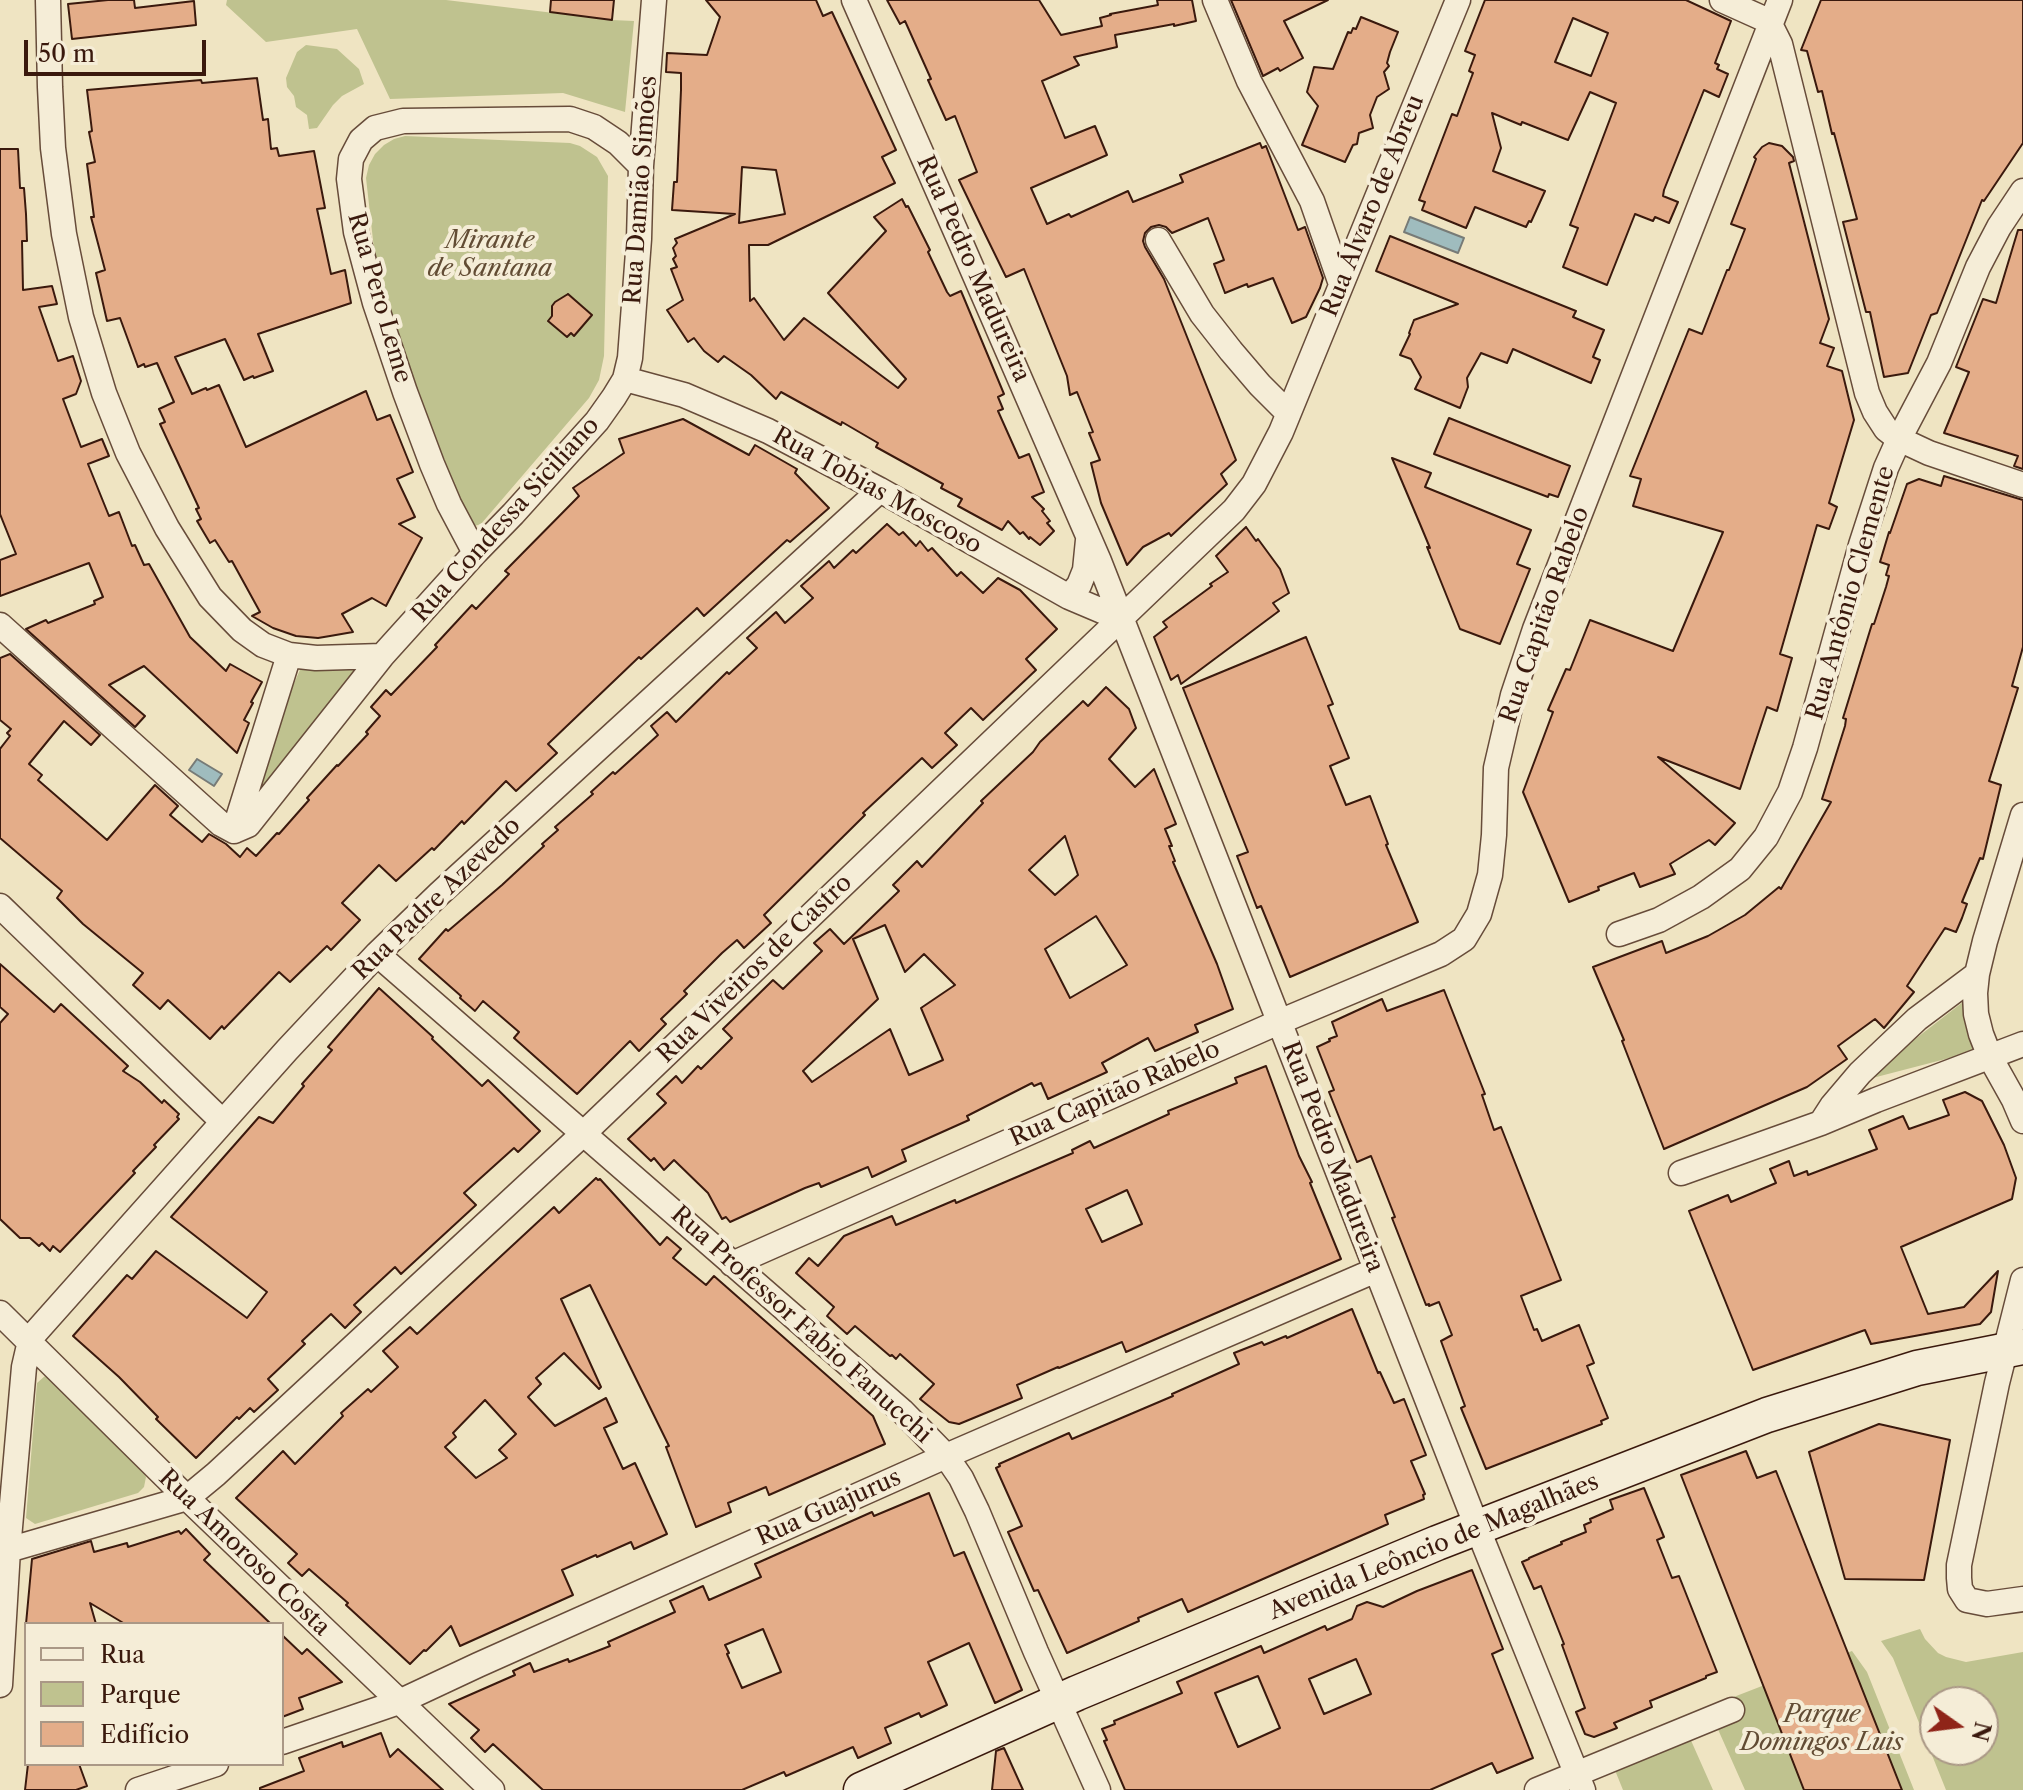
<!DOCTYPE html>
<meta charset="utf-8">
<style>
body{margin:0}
#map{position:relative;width:2023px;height:1790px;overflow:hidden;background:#efe4c2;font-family:"Libre Caslon Text",serif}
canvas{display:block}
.legend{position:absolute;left:24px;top:1622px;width:260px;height:144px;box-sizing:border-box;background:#f5edd7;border:2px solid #aa9886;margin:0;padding:10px 14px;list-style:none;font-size:24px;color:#3a190d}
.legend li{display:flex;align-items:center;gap:16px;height:40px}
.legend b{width:40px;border:2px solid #aa9886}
.north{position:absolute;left:1919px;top:1686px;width:80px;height:80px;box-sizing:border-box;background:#f5edd7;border:2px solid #aa9886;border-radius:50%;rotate:104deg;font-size:22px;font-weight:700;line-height:32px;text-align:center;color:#3a190d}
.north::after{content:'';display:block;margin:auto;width:28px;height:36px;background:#8f2418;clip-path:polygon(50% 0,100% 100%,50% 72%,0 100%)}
.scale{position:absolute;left:24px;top:40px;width:182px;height:36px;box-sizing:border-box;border:4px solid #3a190d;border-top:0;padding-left:10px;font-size:24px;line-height:28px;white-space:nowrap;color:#3a190d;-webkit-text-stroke:6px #f5edd7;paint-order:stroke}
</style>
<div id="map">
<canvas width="2023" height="1790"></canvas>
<ul class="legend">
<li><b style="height:10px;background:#f5edd7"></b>Rua</li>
<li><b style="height:22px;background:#bfc28f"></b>Parque</li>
<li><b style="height:22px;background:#e4ad89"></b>Edifício</li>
</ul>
<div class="north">N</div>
<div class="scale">50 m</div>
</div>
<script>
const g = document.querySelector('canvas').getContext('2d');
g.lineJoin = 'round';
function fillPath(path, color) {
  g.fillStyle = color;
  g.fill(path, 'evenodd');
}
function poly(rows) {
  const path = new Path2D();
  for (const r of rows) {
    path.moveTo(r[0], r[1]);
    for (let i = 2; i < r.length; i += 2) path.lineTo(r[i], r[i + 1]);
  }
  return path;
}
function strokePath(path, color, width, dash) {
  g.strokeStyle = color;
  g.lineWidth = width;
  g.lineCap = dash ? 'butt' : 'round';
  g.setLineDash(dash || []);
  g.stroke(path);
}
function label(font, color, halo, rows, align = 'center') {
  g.font = font + ' "Libre Caslon Text",serif';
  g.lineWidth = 8;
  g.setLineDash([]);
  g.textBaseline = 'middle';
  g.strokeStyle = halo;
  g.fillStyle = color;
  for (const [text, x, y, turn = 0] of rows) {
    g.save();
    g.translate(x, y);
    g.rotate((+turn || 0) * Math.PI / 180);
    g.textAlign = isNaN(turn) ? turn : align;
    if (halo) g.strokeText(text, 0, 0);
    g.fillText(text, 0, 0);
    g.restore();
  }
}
fillPath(poly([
 [227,0,446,0,612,20,634,21,625,112,563,93,390,99,357,29,266,42,226,5],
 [306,45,337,49,359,69,364,84,342,96,333,105,317,128,309,129,307,115,296,107,294,96,287,87,286,78,297,52],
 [405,136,570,143,580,146,597,157,608,176,604,356,599,380,589,398,481,524,471,527,465,523,380,302,366,178,369,165,375,154,384,145,394,139],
 [303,663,366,664,320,721,253,796,288,697],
 [1963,1002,1984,1049,1861,1081],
 [45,1376,143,1471,146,1477,144,1487,138,1493,35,1524,26,1518,37,1383],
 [1920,1629,1925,1639,1938,1653,1946,1657,1966,1662,2023,1652,2023,1790,1946,1790,1893,1658,1881,1641],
 [1935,1702,1983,1702,1983,1750,1935,1750],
 [1852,1651,1867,1672,1914,1790,1745,1790,1708,1707],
 [1681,1718,1713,1790,1623,1790,1606,1748]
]), '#bfc28f');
const water = poly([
 [1410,217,1464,238,1458,253,1404,232,1410,217],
 [197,759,222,774,214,786,189,770,197,759]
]);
fillPath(water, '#9fbcbe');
strokePath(water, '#777b77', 2);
const building = poly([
 [108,0,134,0,135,8,194,1,196,25,72,39,68,4,108,0],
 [551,0,614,0,612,20,550,12,551,0],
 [706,0,816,0,823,16,832,12,896,150,882,157,895,183,768,245,749,245,750,301,754,298,784,340,804,318,898,388,906,379,828,293,886,231,874,217,902,199,906,207,908,206,930,250,928,252,947,292,950,296,961,291,1004,394,998,397,1003,409,998,411,1019,458,1029,454,1044,492,1032,497,1044,509,1042,511,1050,521,1047,523,1054,531,1040,545,1030,537,1029,539,1023,532,1020,534,1008,521,1002,530,958,506,962,499,941,488,943,484,876,447,878,443,842,422,841,425,781,392,776,399,751,375,724,356,718,362,704,351,694,338,688,342,667,310,683,300,671,269,677,267,673,259,676,256,673,248,677,243,675,239,735,214,672,210,674,182,677,182,681,90,681,73,666,72,667,53,707,55,720,17,706,0],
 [742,167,776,170,785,214,739,223,742,167],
 [887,0,1039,0,1061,35,1102,26,1100,18,1111,15,1110,14,1158,5,1157,0,1192,0,1196,21,1174,26,1174,24,1115,35,1117,47,1074,57,1079,65,1042,81,1065,138,1095,126,1107,155,1031,188,1047,224,1069,214,1071,217,1128,191,1133,202,1183,182,1180,175,1260,143,1262,148,1266,146,1298,230,1305,227,1323,278,1320,288,1306,317,1292,323,1273,278,1248,287,1247,284,1225,293,1214,264,1224,260,1208,218,1172,233,1166,227,1159,225,1151,227,1145,233,1143,241,1145,247,1164,279,1236,460,1221,474,1227,484,1171,536,1169,533,1143,547,1127,565,1101,503,1091,463,1100,460,1089,433,1093,432,1077,392,1070,395,1067,376,1024,269,1006,277,984,232,959,180,977,172,955,116,946,120,928,80,931,79,905,21,900,24,887,0],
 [1231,0,1328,0,1284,21,1303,58,1280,71,1278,68,1263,76,1231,0],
 [1485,0,1686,0,1731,21,1715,63,1719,65,1717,69,1728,74,1719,97,1704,90,1664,190,1663,196,1678,202,1669,223,1655,217,1653,221,1635,214,1607,285,1563,267,1578,228,1570,225,1616,103,1590,92,1568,140,1522,122,1521,125,1492,113,1501,148,1493,171,1545,191,1531,222,1529,221,1526,227,1475,207,1466,228,1422,210,1425,202,1419,200,1452,114,1457,116,1473,73,1469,71,1475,55,1465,51,1485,0],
 [1573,18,1608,33,1591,76,1555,62,1573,18],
 [1821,0,2023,0,2023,143,1984,201,1982,200,1937,313,1931,315,1908,373,1884,377,1870,312,1866,312,1843,222,1857,219,1834,133,1832,134,1822,91,1818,92,1807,51,1801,50,1821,0],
 [1361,17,1398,32,1390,52,1387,63,1389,66,1384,72,1389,89,1377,97,1370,115,1373,128,1359,133,1357,144,1353,145,1345,162,1302,145,1318,106,1307,92,1314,67,1333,69,1348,32,1351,33,1353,28,1356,29,1361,17],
 [257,78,263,120,268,119,271,149,277,148,279,156,314,151,325,208,317,209,331,274,345,270,351,303,258,334,273,371,254,378,253,376,244,380,225,339,175,357,192,394,206,388,207,390,219,385,246,447,366,391,377,420,390,415,413,472,397,479,415,517,399,524,422,538,386,606,372,598,342,614,353,632,330,636,318,638,296,636,273,628,252,616,260,612,232,561,229,562,215,540,210,543,197,521,201,519,196,509,199,508,160,424,165,422,159,409,174,402,157,363,145,367,144,364,138,367,120,318,107,321,96,273,105,270,91,217,94,217,87,164,95,162,89,132,92,131,87,90,201,80,202,83,257,78],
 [1769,143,1782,146,1793,157,1794,161,1789,163,1829,319,1820,343,1834,348,1827,366,1842,371,1854,420,1829,503,1837,507,1829,529,1817,525,1780,654,1792,658,1777,711,1767,707,1740,789,1658,757,1735,823,1715,845,1709,840,1670,864,1675,874,1640,887,1634,873,1598,887,1599,890,1569,902,1523,792,1553,712,1548,710,1566,669,1570,670,1590,620,1673,651,1723,532,1633,506,1641,479,1630,476,1689,329,1702,334,1727,270,1729,270,1745,229,1731,224,1756,159,1754,157,1762,147,1769,143],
 [0,149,18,149,20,188,24,188,26,214,27,241,22,241,23,290,52,286,57,304,39,307,58,361,73,356,81,381,76,394,63,399,81,447,102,439,109,456,88,464,109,516,119,512,132,546,135,545,144,565,149,564,190,637,226,671,230,664,262,682,251,702,253,703,244,720,249,723,237,753,144,666,109,685,145,716,135,727,26,629,46,620,48,623,95,604,94,601,103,597,89,563,0,596,0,560,16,554,0,514,0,149],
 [2018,230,2023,230,2023,469,2014,466,2018,456,1944,433,1969,372,1956,367,1983,299,1996,303,2018,230],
 [1390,236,1576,311,1573,317,1604,330,1593,357,1600,360,1591,383,1513,349,1507,363,1481,353,1467,378,1468,387,1460,408,1415,389,1421,377,1411,359,1400,355,1410,334,1409,333,1414,320,1458,304,1376,271,1390,236],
 [568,294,592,315,574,336,571,333,567,337,548,321,552,316,552,306,555,302,568,294],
 [1449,418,1570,466,1558,497,1549,494,1548,497,1434,454,1449,418],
 [683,419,749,455,755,445,797,469,795,473,829,508,790,542,787,540,704,616,697,608,695,610,641,659,639,657,548,744,557,753,516,791,506,781,464,824,462,821,434,850,432,848,396,881,379,865,342,903,360,920,331,950,327,946,290,982,279,972,224,1029,222,1026,210,1039,168,1000,160,1009,133,985,143,973,83,924,57,898,62,891,0,838,0,749,10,736,7,733,11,729,0,720,0,658,10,654,100,735,91,745,64,721,29,764,42,775,38,780,107,840,155,785,178,806,170,815,202,842,209,834,226,844,240,857,247,848,256,856,277,833,279,834,309,800,307,798,337,765,338,766,368,734,366,732,380,716,371,707,386,690,391,695,437,647,435,645,472,605,476,609,509,574,505,571,579,496,573,488,624,453,619,439,683,419],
 [1392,458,1431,473,1425,487,1531,530,1517,564,1530,569,1500,644,1460,629,1427,547,1430,548,1420,524,1392,458],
 [1944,476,2023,500,2023,647,2012,686,2018,688,1989,781,2001,785,1983,859,1980,858,1962,902,1967,904,1962,918,1956,932,1945,928,1907,986,1914,992,1884,1028,1875,1019,1838,1046,1847,1059,1807,1087,1664,1149,1622,1041,1624,1040,1593,967,1662,941,1666,953,1708,936,1745,915,1779,887,1781,889,1831,802,1822,799,1845,726,1846,719,1843,718,1872,624,1874,624,1886,587,1889,576,1886,575,1889,565,1880,562,1889,532,1890,533,1907,484,1919,479,1941,486,1944,476],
 [887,524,899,535,903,532,916,546,920,541,928,551,932,548,957,576,961,572,983,593,998,578,1020,590,1057,629,1026,659,1036,670,983,720,971,708,945,733,957,745,932,768,922,758,863,813,865,815,764,915,771,923,744,948,737,940,722,953,684,991,687,994,661,1019,666,1024,639,1051,630,1041,577,1094,514,1038,519,1032,483,1001,475,1011,460,998,461,996,419,959,446,929,448,931,502,885,544,846,542,844,558,830,555,827,593,794,591,792,613,772,615,774,658,735,651,726,667,712,676,722,727,672,729,674,757,648,747,638,776,612,785,623,813,598,801,586,829,561,834,568,853,550,856,553,887,524],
 [1246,527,1256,541,1258,539,1280,569,1289,593,1273,603,1279,611,1181,684,1178,675,1171,680,1154,637,1167,627,1163,622,1212,586,1210,584,1228,572,1216,556,1246,527],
 [1306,637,1333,704,1328,706,1349,758,1330,766,1346,805,1370,796,1388,844,1386,845,1418,922,1290,977,1261,906,1257,908,1237,856,1248,852,1183,688,1306,637],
 [1106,687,1129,709,1136,728,1109,759,1135,787,1154,769,1176,824,1165,829,1172,846,1169,846,1175,861,1173,862,1217,964,1233,1009,1195,1025,1198,1032,1155,1051,1148,1038,1102,1063,1107,1072,1048,1099,1041,1083,1034,1086,1032,1083,967,1116,969,1120,902,1150,906,1161,872,1177,868,1167,821,1187,819,1183,805,1188,730,1222,726,1217,722,1219,708,1193,674,1160,664,1170,654,1158,651,1161,628,1139,666,1103,657,1094,676,1076,682,1083,698,1066,701,1069,732,1038,723,1029,773,980,783,989,822,951,814,943,830,929,844,944,899,891,893,885,917,861,922,867,983,803,981,801,1033,752,1040,742,1080,704,1083,701,1088,706,1106,687],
 [1065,836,1078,875,1055,895,1029,870,1065,836],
 [1096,916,1127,965,1070,998,1045,949,1096,916],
 [885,925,905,972,924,954,955,985,921,1008,943,1060,909,1075,890,1029,812,1082,803,1071,878,999,853,939,885,925],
 [0,964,54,1012,61,1004,128,1066,123,1071,140,1082,162,1103,164,1100,179,1114,177,1117,179,1119,154,1145,156,1147,133,1171,135,1173,60,1252,53,1246,50,1251,42,1243,39,1246,30,1238,20,1238,0,1219,0,1023,8,1014,0,1007,0,964],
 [379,988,433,1037,432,1039,482,1086,488,1080,540,1131,518,1152,514,1148,464,1193,476,1205,401,1274,395,1267,354,1305,361,1312,345,1328,331,1314,302,1341,305,1344,268,1379,278,1390,254,1412,250,1408,239,1419,237,1417,196,1458,156,1419,158,1417,119,1377,73,1336,127,1275,132,1279,156,1251,247,1318,267,1292,171,1217,259,1117,273,1123,304,1086,302,1084,332,1050,328,1047,379,988],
 [1444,990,1485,1094,1482,1095,1494,1130,1501,1127,1561,1280,1521,1296,1534,1330,1537,1329,1542,1341,1579,1325,1594,1363,1587,1366,1608,1418,1601,1421,1602,1424,1486,1469,1461,1408,1465,1406,1441,1341,1452,1335,1439,1302,1429,1306,1429,1304,1426,1305,1392,1218,1395,1217,1371,1156,1357,1162,1329,1092,1334,1090,1317,1047,1330,1041,1329,1039,1337,1036,1332,1022,1382,999,1387,1011,1444,990],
 [1266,1066,1299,1156,1312,1182,1310,1183,1341,1259,1126,1352,1122,1342,1059,1368,1058,1367,1017,1385,1022,1398,959,1424,949,1422,920,1399,934,1384,900,1354,896,1359,892,1355,890,1356,855,1326,847,1334,827,1316,834,1307,796,1273,809,1258,818,1266,844,1236,892,1216,896,1225,955,1200,956,1203,1073,1153,1072,1150,1090,1141,1094,1148,1169,1114,1168,1111,1237,1083,1235,1078,1266,1066],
 [1127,1190,1142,1224,1102,1242,1086,1209,1127,1190],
 [1965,1092,1982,1101,2004,1145,2016,1178,2012,1199,1901,1247,1928,1314,1964,1307,1998,1271,1991,1312,1980,1324,1871,1344,1865,1330,1753,1370,1689,1211,1728,1195,1731,1202,1776,1183,1770,1169,1789,1161,1794,1176,1807,1171,1808,1175,1877,1149,1869,1130,1903,1116,1909,1129,1949,1115,1943,1100,1965,1092],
 [596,1178,598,1180,600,1179,660,1245,667,1237,681,1249,673,1258,706,1285,714,1276,873,1416,885,1444,769,1495,766,1487,728,1503,731,1512,696,1527,666,1447,669,1446,590,1285,561,1299,601,1387,599,1389,564,1353,536,1378,541,1384,528,1397,555,1426,606,1398,617,1422,604,1428,623,1469,635,1463,667,1534,634,1549,631,1542,597,1557,596,1555,562,1570,573,1595,460,1646,451,1626,426,1651,424,1650,410,1664,346,1605,348,1603,309,1569,302,1576,288,1563,297,1554,236,1498,283,1451,295,1464,343,1416,341,1413,368,1389,371,1392,398,1367,383,1351,410,1327,417,1334,554,1207,559,1213,596,1178],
 [485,1400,516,1434,499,1450,507,1458,476,1478,445,1447,456,1437,453,1433,485,1400],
 [1352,1309,1378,1373,1380,1372,1394,1403,1404,1399,1426,1455,1411,1461,1425,1494,1423,1495,1424,1499,1385,1515,1388,1524,1188,1612,1182,1599,1138,1618,1139,1621,1067,1653,1038,1590,1034,1591,1008,1532,1022,1526,996,1468,1000,1466,999,1464,1069,1433,1072,1439,1173,1396,1172,1394,1239,1364,1234,1353,1262,1342,1264,1345,1286,1336,1287,1338,1352,1309],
 [1879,1424,1950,1440,1924,1580,1845,1579,1809,1452,1879,1424],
 [1746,1451,1757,1478,1776,1471,1902,1790,1804,1790,1681,1475,1746,1451],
 [1644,1488,1664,1537,1657,1540,1672,1578,1679,1576,1717,1672,1706,1676,1706,1678,1650,1701,1652,1707,1614,1723,1617,1728,1594,1737,1585,1734,1576,1712,1585,1708,1562,1645,1564,1644,1541,1586,1534,1589,1522,1562,1529,1559,1529,1558,1562,1544,1561,1542,1586,1532,1584,1525,1591,1522,1590,1519,1613,1509,1610,1500,1644,1488],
 [929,1493,954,1556,964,1552,1022,1690,995,1703,969,1643,928,1662,947,1705,921,1717,919,1713,885,1728,891,1743,858,1758,853,1747,786,1776,784,1772,742,1790,543,1790,493,1744,485,1752,471,1738,479,1730,449,1704,515,1675,513,1671,530,1663,534,1672,568,1659,569,1662,610,1646,608,1642,675,1612,670,1601,703,1586,709,1600,761,1577,755,1564,872,1512,874,1516,929,1493],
 [763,1629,781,1672,742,1688,727,1654,729,1653,725,1645,763,1629],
 [186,1529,210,1554,204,1560,271,1624,125,1624,90,1603,96,1624,26,1624,32,1559,91,1541,94,1552,127,1543,128,1547,179,1531,181,1534,186,1529],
 [1472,1570,1503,1649,1492,1654,1533,1758,1497,1773,1492,1763,1430,1790,1125,1790,1104,1741,1107,1740,1102,1729,1115,1724,1114,1721,1182,1693,1177,1682,1261,1646,1264,1653,1325,1626,1327,1630,1352,1619,1357,1606,1367,1602,1383,1607,1417,1591,1472,1570],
 [1356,1659,1371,1694,1324,1714,1309,1679,1356,1659],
 [1258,1676,1280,1728,1238,1747,1215,1693,1258,1676],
 [282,1635,302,1654,307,1649,342,1682,299,1698,303,1709,282,1717,282,1635],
 [381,1733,390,1757,398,1749,443,1790,260,1790,260,1788,304,1771,299,1758,342,1742,343,1747,381,1733],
 [1004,1748,1023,1790,992,1790,996,1751,1004,1748],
 [28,1764,79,1764,87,1786,76,1790,25,1790,28,1764]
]);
fillPath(building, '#e4ad89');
strokePath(building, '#3a190d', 2);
const minor = poly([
 [48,0,50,87,53,148,64,234,81,317,104,393,128,453,167,528,210,597,242,630,263,645,289,655,316,658,382,656],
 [854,0,960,241,1099,561,1477,1527,1583,1790],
 [1215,0,1249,81,1312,201,1341,284],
 [1722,0,1762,18,1770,24,1780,44,1867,393,1875,412,1886,429,1899,439,1929,453,2023,485],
 [1158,240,1202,314,1231,351,1260,385,1288,413],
 [625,379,684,395,768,431,880,490,1069,597,1121,619],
 [475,553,449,504,432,464,405,392,375,303,356,232,349,179,351,159,361,140,375,128,403,121,570,119,594,127,618,143,641,166],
 [1069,597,1079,585,1085,570,1088,540],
 [0,625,221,824,234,831],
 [2023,815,1985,941,1977,974,1975,993,1976,1014,1981,1034,1990,1057,2014,1100,2023,1121],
 [234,831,248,825,382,656,475,553,513,514,597,421,614,397,625,379,630,358,639,239,641,166,654,0],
 [234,831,289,655],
 [0,906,223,1122],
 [1619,934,1659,920,1701,897,1740,869,1766,837,1790,792,1805,748,1861,545,1886,468,1899,439,1939,363,1978,267,1999,227,2023,191],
 [377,954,902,1411,946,1456,961,1478,977,1511,1036,1652,1098,1790],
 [1821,1123,1832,1106,1860,1073,1917,1019,1977,974],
 [1681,1173,1821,1123,1876,1100,2023,1044],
 [732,1264,1279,1022,1441,954,1464,939,1479,914,1490,875,1494,835,1496,768,1513,695,1535,629,1780,0],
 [2023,1280,1997,1383,1959,1565,1959,1578,1960,1589,1967,1600,1987,1604,2023,1599],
 [0,1313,187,1498,492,1790],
 [0,1548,8,1550,187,1498,216,1474,584,1133,1234,510,1254,484,1281,432,1458,0],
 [0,1685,8,1550,24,1367,30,1341,35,1333,287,1050,377,954,439,894,880,490],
 [282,1742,399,1702,478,1665,946,1456,1376,1270],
 [138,1790,216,1764],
 [1537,1790,1732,1710]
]);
const secondary = poly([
 [861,1790,1077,1693,1437,1543,1767,1415,1917,1368,2023,1347]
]);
strokePath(minor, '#674c3a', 27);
strokePath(secondary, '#3a190d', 37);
strokePath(minor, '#f5edd7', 24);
strokePath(secondary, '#f5edd7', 34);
label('24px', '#3a190d', '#f5edd7', [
 ["Rua Damião Simões",641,190,-86],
 ["Rua Álvaro de Abreu",1373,206,-68],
 ["Rua Pedro Madureira",973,269,66],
 ["Rua Pero Leme",379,298,74],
 ["Rua Tobias Moscoso",877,491,29],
 ["Rua Condessa Siciliano",506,520,-48],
 ["Rua Antônio Clemente",1851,593,-74],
 ["Rua Capitão Rabelo",1545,615,-71],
 ["Rua Padre Azevedo",437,899,-44],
 ["Rua Viveiros de Castro",755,969,-44],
 ["Rua Capitão Rabelo",1115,1094,-24],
 ["Rua Pedro Madureira",1332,1157,69],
 ["Rua Professor Fabio Fanucchi",801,1325,42],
 ["Rua Guajurus",829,1508,-24],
 ["Avenida Leôncio de Magalhães",1434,1547,-22],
 ["Rua Amoroso Costa",244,1553,44]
]);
label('italic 24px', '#624c34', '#f5edd7', [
 ["Mirante",490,241],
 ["de Santana",490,269],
 ["Parque",1822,1715],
 ["Domingos Luis",1822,1743]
]);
</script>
